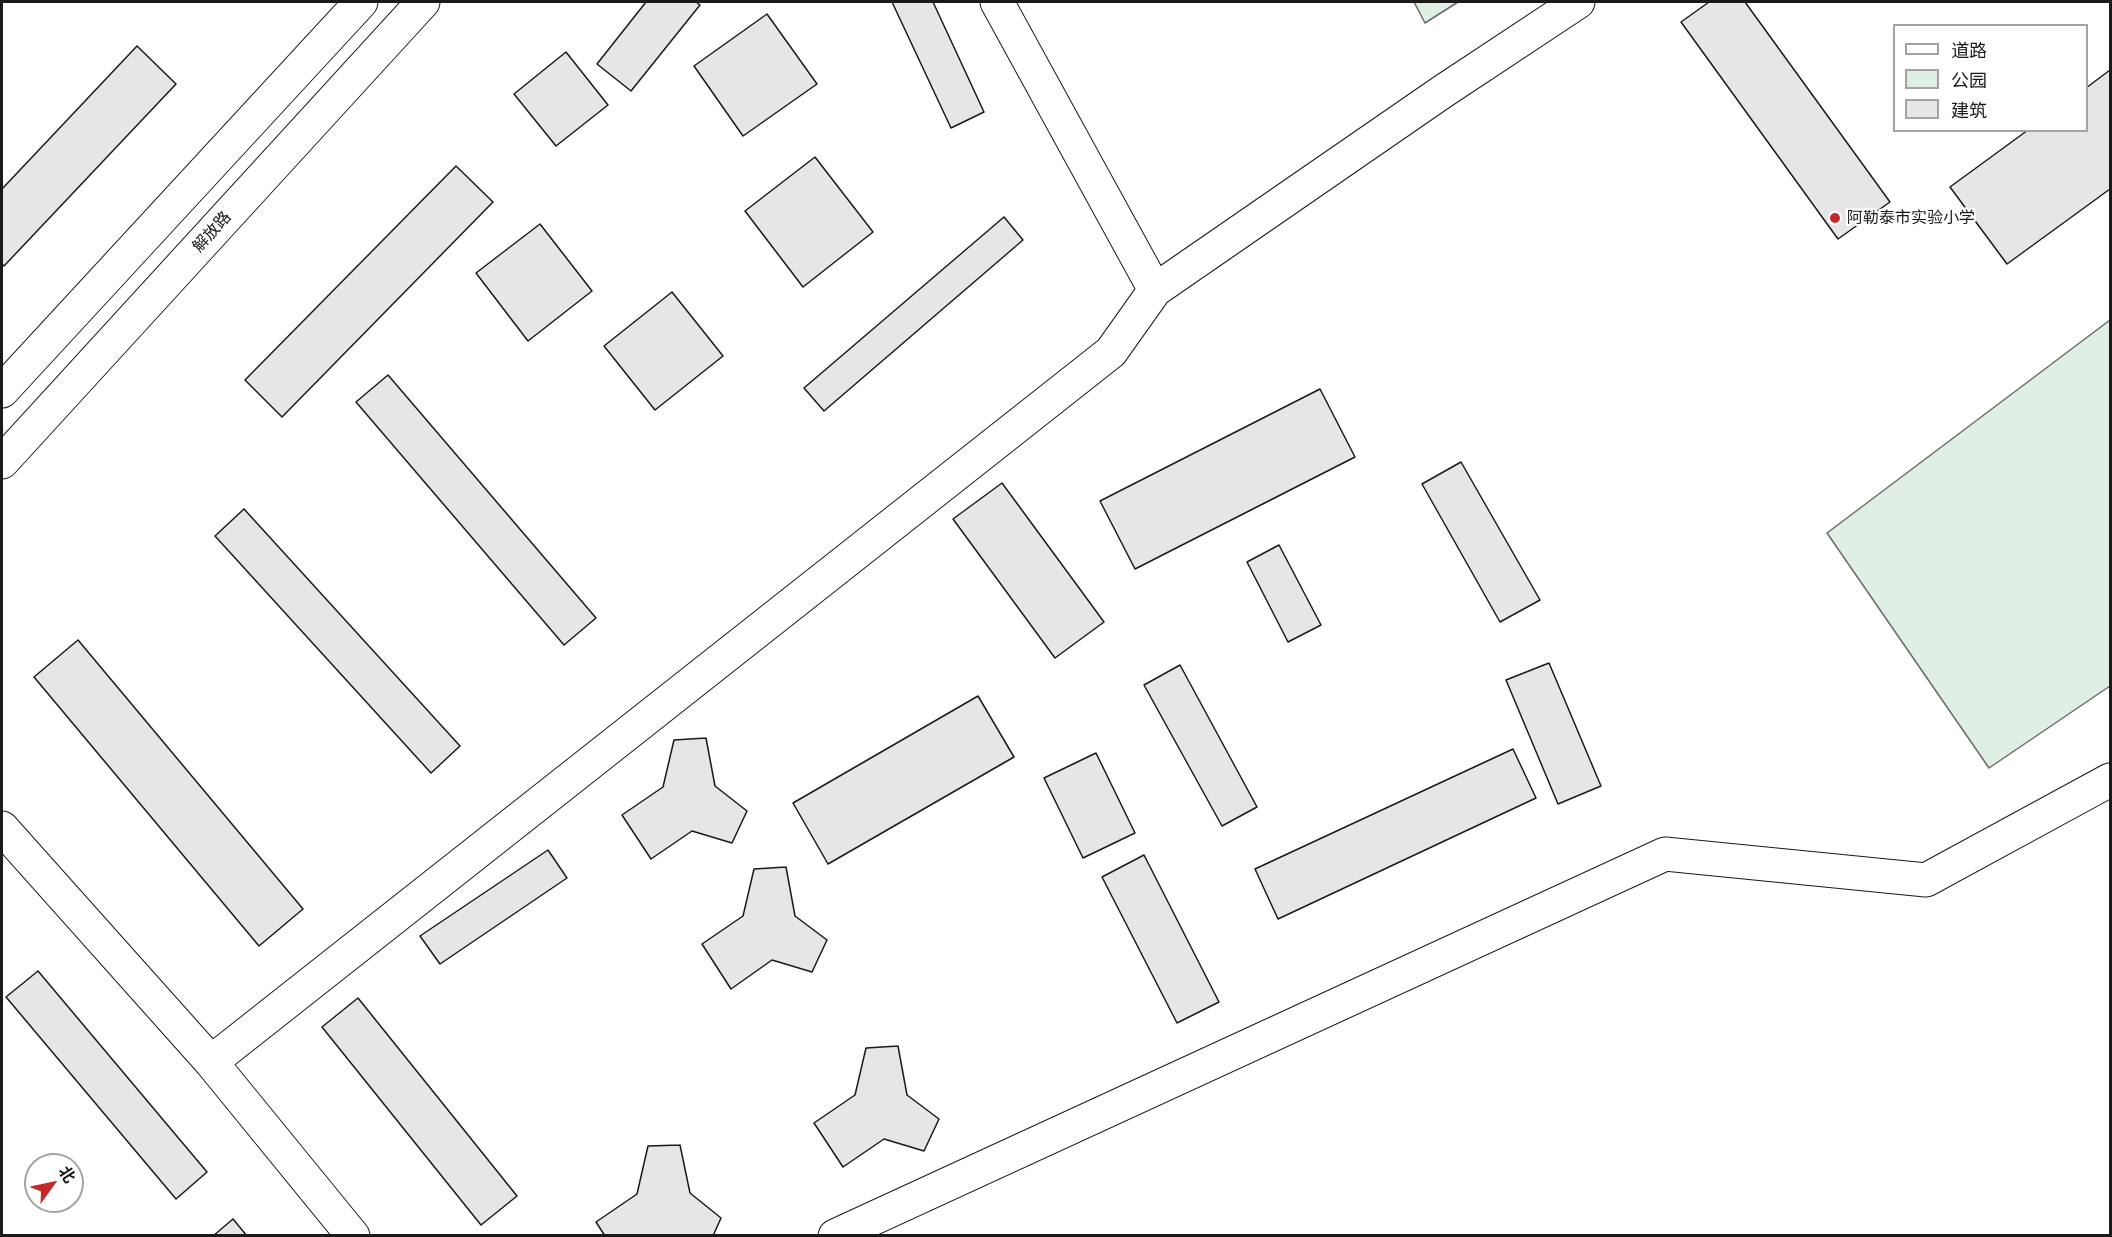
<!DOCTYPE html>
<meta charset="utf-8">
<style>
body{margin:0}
#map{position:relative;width:2112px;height:1237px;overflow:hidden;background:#fff;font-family:Quicksand,"Noto Sans SC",sans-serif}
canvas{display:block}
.frame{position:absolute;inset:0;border:3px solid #1a1a1a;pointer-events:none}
.legend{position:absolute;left:1893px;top:24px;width:195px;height:108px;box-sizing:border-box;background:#fff;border:2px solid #a3a3a3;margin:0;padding:8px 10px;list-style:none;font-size:18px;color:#1a1a1a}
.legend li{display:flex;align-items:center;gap:12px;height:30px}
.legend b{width:30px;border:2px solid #a3a3a3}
.north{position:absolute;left:24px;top:1153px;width:60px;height:60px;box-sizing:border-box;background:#fff;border:2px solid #a3a3a3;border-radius:50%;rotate:57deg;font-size:16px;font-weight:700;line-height:24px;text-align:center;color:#1a1a1a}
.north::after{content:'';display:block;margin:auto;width:21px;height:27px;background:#c62828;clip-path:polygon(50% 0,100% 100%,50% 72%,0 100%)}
</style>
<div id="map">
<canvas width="2112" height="1237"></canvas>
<div class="frame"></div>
<ul class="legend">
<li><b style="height:8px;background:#fff"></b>道路</li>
<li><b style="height:16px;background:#e0efe3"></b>公园</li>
<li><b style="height:16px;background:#e6e6e6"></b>建筑</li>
</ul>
<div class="north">北</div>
</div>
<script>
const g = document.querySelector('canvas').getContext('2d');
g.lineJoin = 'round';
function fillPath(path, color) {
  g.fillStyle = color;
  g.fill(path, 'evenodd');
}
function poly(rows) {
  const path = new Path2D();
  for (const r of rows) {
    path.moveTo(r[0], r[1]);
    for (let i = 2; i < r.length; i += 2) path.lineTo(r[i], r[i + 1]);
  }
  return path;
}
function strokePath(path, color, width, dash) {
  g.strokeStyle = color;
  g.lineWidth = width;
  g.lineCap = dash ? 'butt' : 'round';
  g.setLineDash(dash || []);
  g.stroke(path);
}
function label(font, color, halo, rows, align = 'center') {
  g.font = font + ' Quicksand,"Noto Sans SC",sans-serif';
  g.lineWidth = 4.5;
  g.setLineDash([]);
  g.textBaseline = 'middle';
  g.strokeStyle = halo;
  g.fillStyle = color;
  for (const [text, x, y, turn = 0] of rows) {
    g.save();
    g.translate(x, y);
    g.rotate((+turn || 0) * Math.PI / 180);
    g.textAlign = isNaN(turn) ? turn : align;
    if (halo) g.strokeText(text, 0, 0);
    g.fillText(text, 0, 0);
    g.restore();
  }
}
const green = poly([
 [1414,2,1458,2,1425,23,1414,2],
 [2110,320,2110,686,1989,768,1827,533,2110,320]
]);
fillPath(green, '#e0efe3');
strokePath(green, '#6a6a6a', 1.5);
const building = poly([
 [646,2,696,2,700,5,631,91,597,64,646,2],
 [892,2,933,2,984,112,951,128,892,2],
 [1709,2,1745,2,1890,202,1838,239,1681,22,1709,2],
 [767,14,817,84,743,136,694,66,767,14],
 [137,46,176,84,4,266,2,264,2,189,137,46],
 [566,52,608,105,556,146,514,94,566,52],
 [2110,70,2110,189,2007,264,1950,187,2028,130,2086,130,2086,88,2110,70],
 [815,157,873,232,803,287,745,211,815,157],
 [456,166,493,202,282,417,245,380,456,166],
 [1004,217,1023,240,824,411,804,388,1004,217],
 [540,224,592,291,528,341,476,273,540,224],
 [672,292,723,356,655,410,604,346,672,292],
 [388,375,596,618,564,645,356,402,388,375],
 [1320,389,1355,457,1135,569,1100,501,1320,389],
 [1461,462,1540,600,1500,622,1422,484,1461,462],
 [1002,483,1104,622,1055,658,953,519,1002,483],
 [244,509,460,746,431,773,215,536,244,509],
 [1279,545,1321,625,1288,642,1247,562,1279,545],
 [78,640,303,909,259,946,34,677,78,640],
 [1549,663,1601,786,1558,804,1506,680,1549,663],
 [1180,665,1257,807,1222,826,1144,685,1180,665],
 [978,696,1014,757,828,864,793,803,978,696],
 [706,738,715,786,747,811,732,843,692,831,651,859,622,815,663,787,674,740,706,738],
 [1513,749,1536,798,1278,919,1255,869,1513,749],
 [1096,753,1135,833,1083,858,1044,778,1096,753],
 [548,850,567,878,440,964,420,936,548,850],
 [1144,855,1219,1002,1177,1023,1102,877,1144,855],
 [786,867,795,916,827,940,812,972,772,960,731,989,702,944,743,916,754,869,786,867],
 [38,971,207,1172,176,1199,6,997,38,971],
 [358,998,517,1196,481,1225,322,1027,358,998],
 [898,1046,907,1095,939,1119,924,1151,884,1139,843,1167,814,1123,855,1095,866,1048,898,1046],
 [680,1145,690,1193,721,1218,713,1236,605,1236,596,1222,637,1194,648,1146,680,1145],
 [233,1219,247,1236,213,1236,233,1219]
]);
fillPath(building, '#e6e6e6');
strokePath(building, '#1a1a1a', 1.5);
const minor = poly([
 [1155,290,1442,92,1578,2],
 [2,828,211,1062,353,1236],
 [211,1062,1111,352,1155,290,997,2],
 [835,1236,1665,854,1926,880,2110,780]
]);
const highway = poly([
 [2,391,361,2],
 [2,462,423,2]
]);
strokePath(minor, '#1a1a1a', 35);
strokePath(highway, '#1a1a1a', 35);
strokePath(minor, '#fff', 33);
strokePath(highway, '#fff', 33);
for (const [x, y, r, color] of [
 [1835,218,6,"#c62828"]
]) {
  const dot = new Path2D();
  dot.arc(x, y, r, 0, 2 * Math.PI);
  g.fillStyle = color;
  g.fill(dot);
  strokePath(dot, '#fff', 2);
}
label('16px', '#1a1a1a', '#fff', [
 ["阿勒泰市实验小学",1847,218]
], 'left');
label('16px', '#1a1a1a', '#fff', [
 ["解放路",212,232,-48]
]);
</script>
